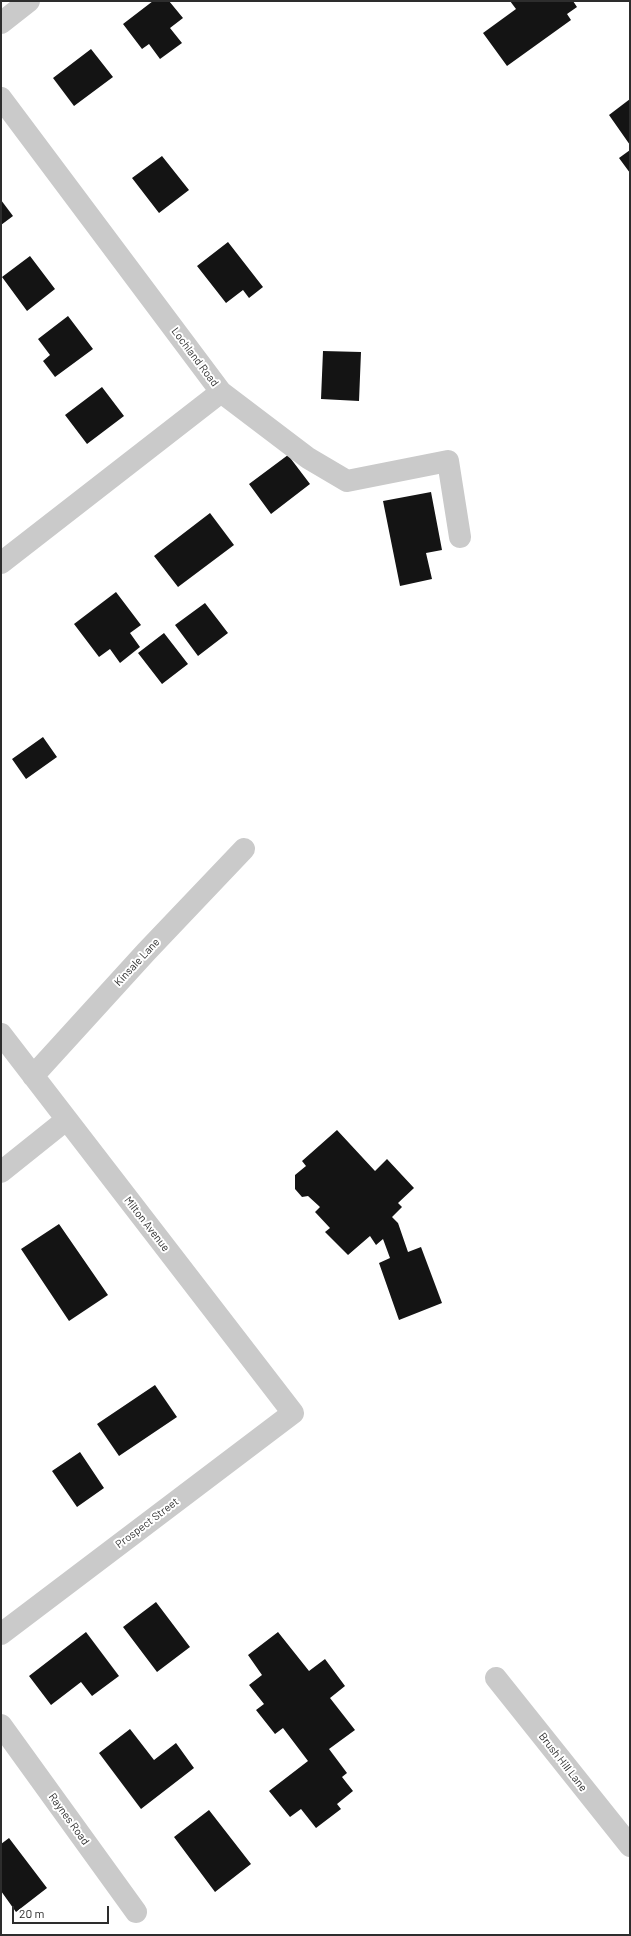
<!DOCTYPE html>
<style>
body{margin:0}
#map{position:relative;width:631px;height:1936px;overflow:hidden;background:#fff;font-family:Barlow,sans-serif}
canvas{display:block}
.frame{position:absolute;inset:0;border:2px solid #2d2d2d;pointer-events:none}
.scale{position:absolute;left:12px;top:1906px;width:97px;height:18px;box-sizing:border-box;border:2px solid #2d2d2d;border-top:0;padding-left:5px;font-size:12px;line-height:14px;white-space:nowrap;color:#2d2d2d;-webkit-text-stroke:3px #fff;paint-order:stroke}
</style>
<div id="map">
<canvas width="631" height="1936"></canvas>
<div class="frame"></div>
<div class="scale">20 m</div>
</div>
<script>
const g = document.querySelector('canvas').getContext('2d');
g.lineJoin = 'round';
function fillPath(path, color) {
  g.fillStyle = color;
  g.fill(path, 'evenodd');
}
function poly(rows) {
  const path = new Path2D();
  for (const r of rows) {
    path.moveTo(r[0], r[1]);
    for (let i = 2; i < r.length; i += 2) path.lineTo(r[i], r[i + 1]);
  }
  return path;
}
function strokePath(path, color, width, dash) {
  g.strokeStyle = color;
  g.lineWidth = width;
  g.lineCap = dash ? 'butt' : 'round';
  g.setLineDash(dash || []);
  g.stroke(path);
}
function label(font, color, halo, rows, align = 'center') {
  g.font = font + ' Barlow,sans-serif';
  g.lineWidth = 4;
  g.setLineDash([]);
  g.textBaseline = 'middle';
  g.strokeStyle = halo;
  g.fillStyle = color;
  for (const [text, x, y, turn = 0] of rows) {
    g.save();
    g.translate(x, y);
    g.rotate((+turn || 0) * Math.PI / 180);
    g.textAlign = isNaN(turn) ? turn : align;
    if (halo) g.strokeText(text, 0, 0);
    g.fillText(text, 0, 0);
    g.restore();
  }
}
fillPath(poly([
 [153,1,169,1,183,18,170,28,182,43,160,59,149,44,142,49,123,24],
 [510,1,573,1,577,7,567,14,571,20,507,66,483,33,516,9],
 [91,49,113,77,74,106,53,78],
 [630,99,630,145,609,115],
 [630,150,630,173,619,158],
 [162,156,189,190,159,213,132,178],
 [1,200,13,216,1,225],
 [228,242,263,287,249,298,243,290,226,303,197,266],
 [30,256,55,289,27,311,2,277],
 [68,316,93,349,55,377,43,361,50,355,38,339],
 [323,351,361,352,359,401,321,399],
 [102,387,124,416,87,444,65,415],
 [288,455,310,484,271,514,249,484],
 [431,492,442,550,426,553,432,579,400,586,383,501],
 [210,513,234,545,178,587,154,556],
 [116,592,141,625,130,633,140,647,120,663,110,649,99,657,74,624],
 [205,603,228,633,198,656,175,625],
 [164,633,188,664,162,684,138,653],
 [43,737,57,757,26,779,12,759],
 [337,1130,375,1171,387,1159,414,1188,398,1203,402,1207,392,1217,398,1223,408,1252,421,1247,442,1303,399,1320,379,1263,390,1258,383,1239,376,1245,370,1236,348,1255,325,1232,330,1228,315,1212,320,1207,308,1196,302,1197,295,1189,295,1175,306,1166,302,1161],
 [59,1224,108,1295,69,1321,21,1249],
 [155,1385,177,1417,119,1456,97,1424],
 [80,1452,104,1488,77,1507,52,1471],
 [156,1602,190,1647,157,1672,123,1627],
 [86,1632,119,1676,92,1696,81,1682,51,1705,29,1676],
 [278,1632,309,1671,325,1659,345,1686,330,1698,355,1730,329,1749,347,1773,342,1777,353,1791,337,1804,341,1809,316,1828,301,1809,290,1817,269,1791,308,1761,283,1728,275,1734,256,1710,264,1704,249,1685,262,1675,248,1655],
 [130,1729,154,1760,176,1743,194,1768,141,1809,99,1753],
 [209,1810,251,1864,215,1892,174,1837],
 [9,1838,47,1888,16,1912,1,1891,1,1844]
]), '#141414');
strokePath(poly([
 [1,23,29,1],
 [1,98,221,392,308,458,347,481,448,461,460,537],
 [1,563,221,392],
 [1,1034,293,1413,1,1634],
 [33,1076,146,952,244,849],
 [1,1172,66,1120],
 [496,1678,630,1846],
 [1,1725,136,1912]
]), '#cacaca', 22);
label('11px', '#2d2d2d', '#fff', [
 ["Lochland Road",195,357,53],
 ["Kinsale Lane",137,962,-47],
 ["Milton Avenue",147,1224,52],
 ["Prospect Street",147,1523,-37],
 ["Brush Hill Lane",563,1762,52],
 ["Raynes Road",69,1819,54]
]);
</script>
